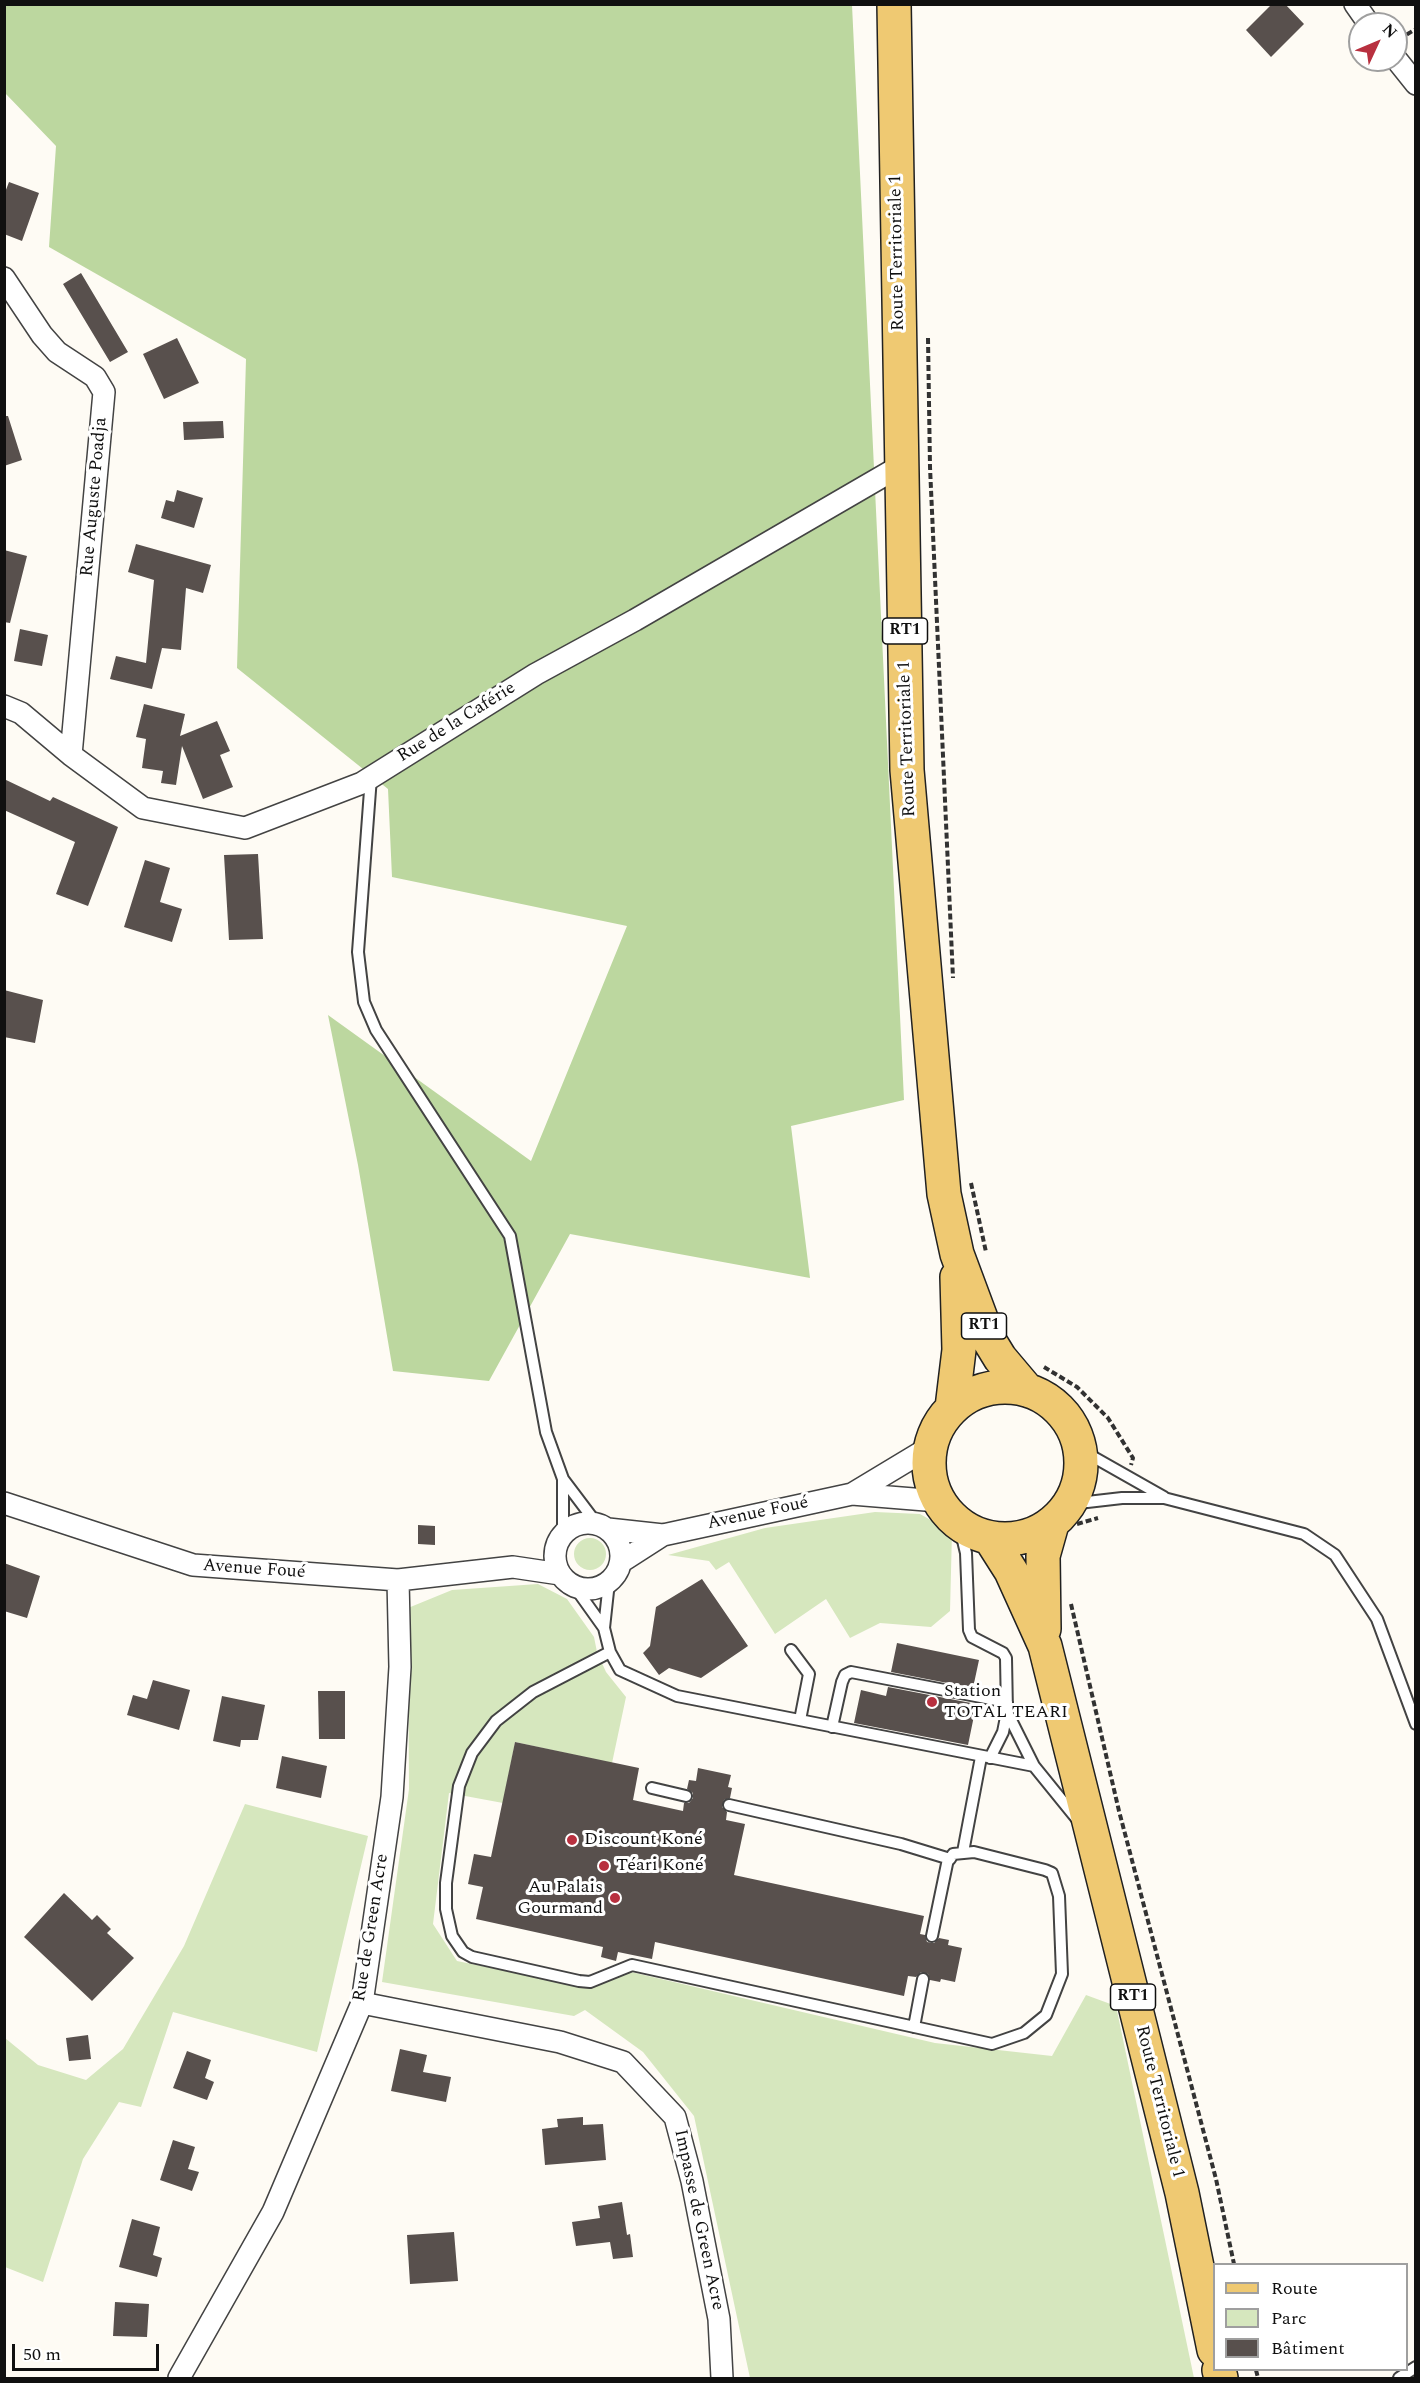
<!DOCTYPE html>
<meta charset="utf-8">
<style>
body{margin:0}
#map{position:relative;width:1420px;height:2383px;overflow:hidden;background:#fefbf4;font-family:Spectral,serif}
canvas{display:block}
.frame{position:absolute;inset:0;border:6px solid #101010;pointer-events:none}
.legend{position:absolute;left:1213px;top:2263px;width:195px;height:108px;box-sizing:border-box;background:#fff;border:2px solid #9f9f9f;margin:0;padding:8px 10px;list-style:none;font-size:18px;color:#101010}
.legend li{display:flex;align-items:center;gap:12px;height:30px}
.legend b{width:30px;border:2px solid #9f9f9f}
.north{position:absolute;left:1348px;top:12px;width:60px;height:60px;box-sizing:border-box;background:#fff;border:2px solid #9f9f9f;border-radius:50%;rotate:46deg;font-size:16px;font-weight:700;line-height:24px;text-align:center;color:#101010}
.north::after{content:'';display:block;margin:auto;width:21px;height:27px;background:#b8303f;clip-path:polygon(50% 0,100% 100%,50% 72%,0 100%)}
.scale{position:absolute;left:12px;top:2344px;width:147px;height:27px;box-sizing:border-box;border:3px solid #101010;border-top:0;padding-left:8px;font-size:18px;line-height:21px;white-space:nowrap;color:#101010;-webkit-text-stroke:4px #fff;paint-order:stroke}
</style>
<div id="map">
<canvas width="1420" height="2383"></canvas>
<div class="frame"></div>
<ul class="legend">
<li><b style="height:8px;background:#efc972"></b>Route</li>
<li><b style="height:16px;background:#d6e7be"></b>Parc</li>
<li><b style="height:16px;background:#58504d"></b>Bâtiment</li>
</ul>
<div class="north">N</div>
<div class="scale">50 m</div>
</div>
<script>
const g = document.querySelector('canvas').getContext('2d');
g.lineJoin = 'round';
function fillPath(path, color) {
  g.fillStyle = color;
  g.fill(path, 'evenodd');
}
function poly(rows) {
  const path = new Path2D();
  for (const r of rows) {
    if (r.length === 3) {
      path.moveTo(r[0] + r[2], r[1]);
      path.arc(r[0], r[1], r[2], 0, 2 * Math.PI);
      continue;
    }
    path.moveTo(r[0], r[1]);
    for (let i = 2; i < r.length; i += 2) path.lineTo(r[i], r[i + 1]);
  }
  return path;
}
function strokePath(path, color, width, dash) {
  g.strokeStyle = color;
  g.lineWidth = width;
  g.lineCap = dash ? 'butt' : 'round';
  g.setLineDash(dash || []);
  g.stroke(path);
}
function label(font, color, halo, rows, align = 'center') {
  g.font = font + ' Spectral,serif';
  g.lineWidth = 6;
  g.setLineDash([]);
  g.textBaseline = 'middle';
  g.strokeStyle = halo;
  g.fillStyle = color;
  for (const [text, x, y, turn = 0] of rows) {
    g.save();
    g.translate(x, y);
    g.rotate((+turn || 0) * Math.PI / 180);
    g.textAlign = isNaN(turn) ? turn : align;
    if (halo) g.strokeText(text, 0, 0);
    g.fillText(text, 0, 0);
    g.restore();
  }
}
fillPath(poly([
 [875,1512,920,1514,952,1532,950,1611,931,1627,880,1623,850,1638,826,1599,775,1634,729,1562,716,1570,709,1561,668,1555,765,1528],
 [590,1554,16],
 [538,1584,567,1599,594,1637,597,1652,606,1672,626,1697,612,1763,515,1742,503,1803,449,1793,433,1924,457,1961,589,1988,631,1972,935,2043,1052,2056,1086,1995,1116,2006,1194,2378,750,2378,694,2116,643,2052,585,2010,574,2016,382,1982,409,1789,408,1608,452,1590],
 [245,1804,368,1836,317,2052,173,2012,141,2107,119,2102,83,2159,43,2282,5,2267,5,2038,38,2065,86,2080,123,2049,184,1946]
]), '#d6e7be');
fillPath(poly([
 [5,5,852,5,904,1100,791,1126,810,1278,570,1234,489,1381,393,1371,358,1165,328,1015,531,1161,627,926,392,877,388,789,237,668,246,359,49,247,56,146,5,93]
]), '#bcd79f');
fillPath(poly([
 [1272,4,1285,4,1304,24,1271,57,1246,30],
 [9,182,39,193,22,241,4,234,4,195],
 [81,273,128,352,110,362,63,284],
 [177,338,199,383,164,399,143,354],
 [4,416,8,416,22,460,4,466],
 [223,421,224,438,184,440,183,422],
 [177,490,203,498,194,528,161,518,166,500,174,502],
 [136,544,211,565,203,593,186,588,181,650,162,648,152,689,110,679,116,656,146,663,154,580,128,572],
 [4,550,27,556,10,623,4,622],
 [20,629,48,635,42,666,14,661],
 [144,704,185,714,180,736,217,721,230,751,220,755,233,787,203,799,182,746,176,785,161,783,163,771,142,768,146,739,136,737],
 [4,779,50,801,53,797,118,827,88,906,56,894,75,842,4,810],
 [258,854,263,939,229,940,224,855],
 [145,860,170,868,160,902,182,909,172,942,124,927],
 [4,990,43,1000,35,1043,4,1037],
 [418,1525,435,1526,435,1545,418,1544],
 [4,1563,40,1576,27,1618,4,1611],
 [702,1579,748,1646,701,1678,669,1668,659,1675,643,1653,650,1646,656,1607],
 [897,1643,979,1660,973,1688,891,1672],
 [153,1680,190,1690,179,1730,127,1715,133,1695,147,1699],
 [888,1687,971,1703,969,1710,975,1711,968,1745,854,1723,861,1690,886,1696],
 [318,1691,345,1691,345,1739,319,1739],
 [222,1696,265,1705,258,1740,241,1740,240,1747,213,1741],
 [515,1742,639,1768,633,1800,683,1811,684,1803,689,1803,693,1798,693,1793,687,1789,689,1780,696,1781,698,1768,731,1775,728,1787,732,1788,730,1798,724,1800,722,1807,727,1812,726,1820,745,1824,734,1875,924,1916,920,1934,925,1935,927,1942,934,1943,939,1938,949,1940,948,1945,962,1948,955,1982,941,1979,940,1982,930,1980,928,1974,921,1972,916,1977,908,1976,904,1996,655,1942,652,1959,618,1952,616,1961,601,1957,603,1947,476,1919,483,1887,468,1884,474,1854,491,1857],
 [282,1756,327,1766,321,1798,276,1788],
 [64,1893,92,1920,97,1915,111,1929,107,1933,134,1958,92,2001,24,1937],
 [88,2035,91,2059,69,2061,66,2038],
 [400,2049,427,2055,423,2072,451,2077,446,2102,391,2091],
 [187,2051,211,2060,205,2078,214,2082,207,2100,173,2088],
 [583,2117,583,2125,603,2124,606,2160,545,2165,542,2129,558,2127,557,2119],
 [173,2140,195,2147,188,2169,199,2172,192,2191,160,2180],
 [622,2202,627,2235,630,2234,633,2257,613,2259,610,2242,576,2246,572,2222,600,2218,598,2206],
 [132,2219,160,2227,153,2255,162,2258,157,2277,119,2267],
 [454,2232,458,2281,410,2284,407,2235],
 [115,2302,149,2304,147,2337,113,2336]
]), '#58504d');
const lane = poly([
 [371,777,358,952,364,1002,376,1030,510,1236,546,1432,563,1479,597,1524],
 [1081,1450,1164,1497],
 [563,1479,563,1534],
 [1070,1504,1122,1498,1164,1498,1304,1534,1335,1555,1377,1619,1416,1724],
 [959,1524,966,1553,969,1630,972,1637,1003,1653,1006,1658,1007,1712,1003,1732,990,1758],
 [574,1586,604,1628,610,1652,620,1670,677,1696,1034,1766],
 [604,1628,609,1582],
 [791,1650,809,1674,800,1720],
 [610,1652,533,1692,496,1721,472,1753,459,1786,446,1883,446,1909,452,1936,463,1952,472,1957,579,1981,590,1982,632,1965,992,2044,1024,2033,1046,2015,1062,1974,1059,1896,1052,1873,1045,1870,974,1852,953,1854,950,1859,901,1844,729,1805],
 [1007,1712,1034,1766,1077,1819],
 [832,1727,842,1682,845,1675,851,1672,1007,1702],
 [652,1788,686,1796],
 [963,1852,981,1757],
 [932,1936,948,1859],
 [914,2027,923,1979],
 [1399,2378,1416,2367]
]);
const street = poly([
 [1355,4,1369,24],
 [1396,59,1416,84],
 [4,278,42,335,57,352,95,377,104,392,71,755],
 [4,706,21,713,71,755,143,808,245,828,362,783,536,674,635,620,902,465],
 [852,1494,930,1447],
 [4,1503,193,1565,398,1580,513,1567,560,1574],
 [588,1556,33],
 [608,1529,663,1535,852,1494,938,1501],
 [621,1562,663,1535],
 [362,2003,560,2042,623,2062,675,2117,692,2181,719,2319,722,2378],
 [179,2378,273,2212,362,2003,392,1797,400,1667,398,1580]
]);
const primary = poly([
 [894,4,907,770,944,1194,957,1254,989,1340,1000,1358,1027,1390],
 [1005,1463,76],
 [952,1408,959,1350,957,1277],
 [990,1538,1011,1571,1045,1646,1182,2193,1214,2350],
 [1044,1629,1043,1556,1052,1524],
 [1219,2370,1221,2378]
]);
strokePath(lane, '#434343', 14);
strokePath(street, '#434343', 24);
strokePath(primary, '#212121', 36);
strokePath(poly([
 [1399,39,1416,29],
 [928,338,930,467,953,978],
 [971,1183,986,1252],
 [1044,1367,1077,1387,1108,1418,1133,1458,1131,1465],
 [1077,1524,1098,1518],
 [1071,1604,1119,1811,1216,2179,1234,2264],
 [1256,2370,1258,2378]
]), '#323232', 4, [6, 3]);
strokePath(lane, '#fff', 10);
strokePath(street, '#fff', 21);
strokePath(primary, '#efc972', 33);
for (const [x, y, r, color] of [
 [932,1702,6,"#b8303f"],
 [572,1840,6,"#b8303f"],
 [604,1866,6,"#b8303f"],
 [615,1898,6,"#b8303f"]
]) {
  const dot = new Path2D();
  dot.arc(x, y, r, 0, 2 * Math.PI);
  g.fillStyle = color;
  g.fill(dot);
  strokePath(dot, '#fff', 2);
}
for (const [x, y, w] of [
 [905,631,45],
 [984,1326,45],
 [1133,1997,45]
]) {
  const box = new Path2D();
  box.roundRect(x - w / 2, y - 13, w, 26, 4.5);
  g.fillStyle = '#fff';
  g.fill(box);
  strokePath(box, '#101010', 1.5);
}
label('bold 16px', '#101010', null, [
 ["RT1",905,631],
 ["RT1",984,1326],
 ["RT1",1133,1997]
]);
label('18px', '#101010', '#fff', [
 ["Route Territoriale 1",898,253,-91],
 ["Rue Auguste Poadja",95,497,-85],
 ["Rue de la Caférie",457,723,-32],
 ["Route Territoriale 1",908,739,-92],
 ["Avenue Foué",758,1514,-12],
 ["Avenue Foué",254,1570,4],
 ["Rue de Green Acre",372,1928,-81],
 ["Route Territoriale 1",1159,2102,76],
 ["Impasse de Green Acre",698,2220,78]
]);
label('18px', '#101010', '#fff', [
 ["Station",944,1692],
 ["TOTAL TEARI",944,1713],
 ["Discount Koné",584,1840],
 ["Téari Koné",616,1866],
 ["Au Palais",603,1888,"right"],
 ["Gourmand",603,1909,"right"]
], 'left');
</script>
